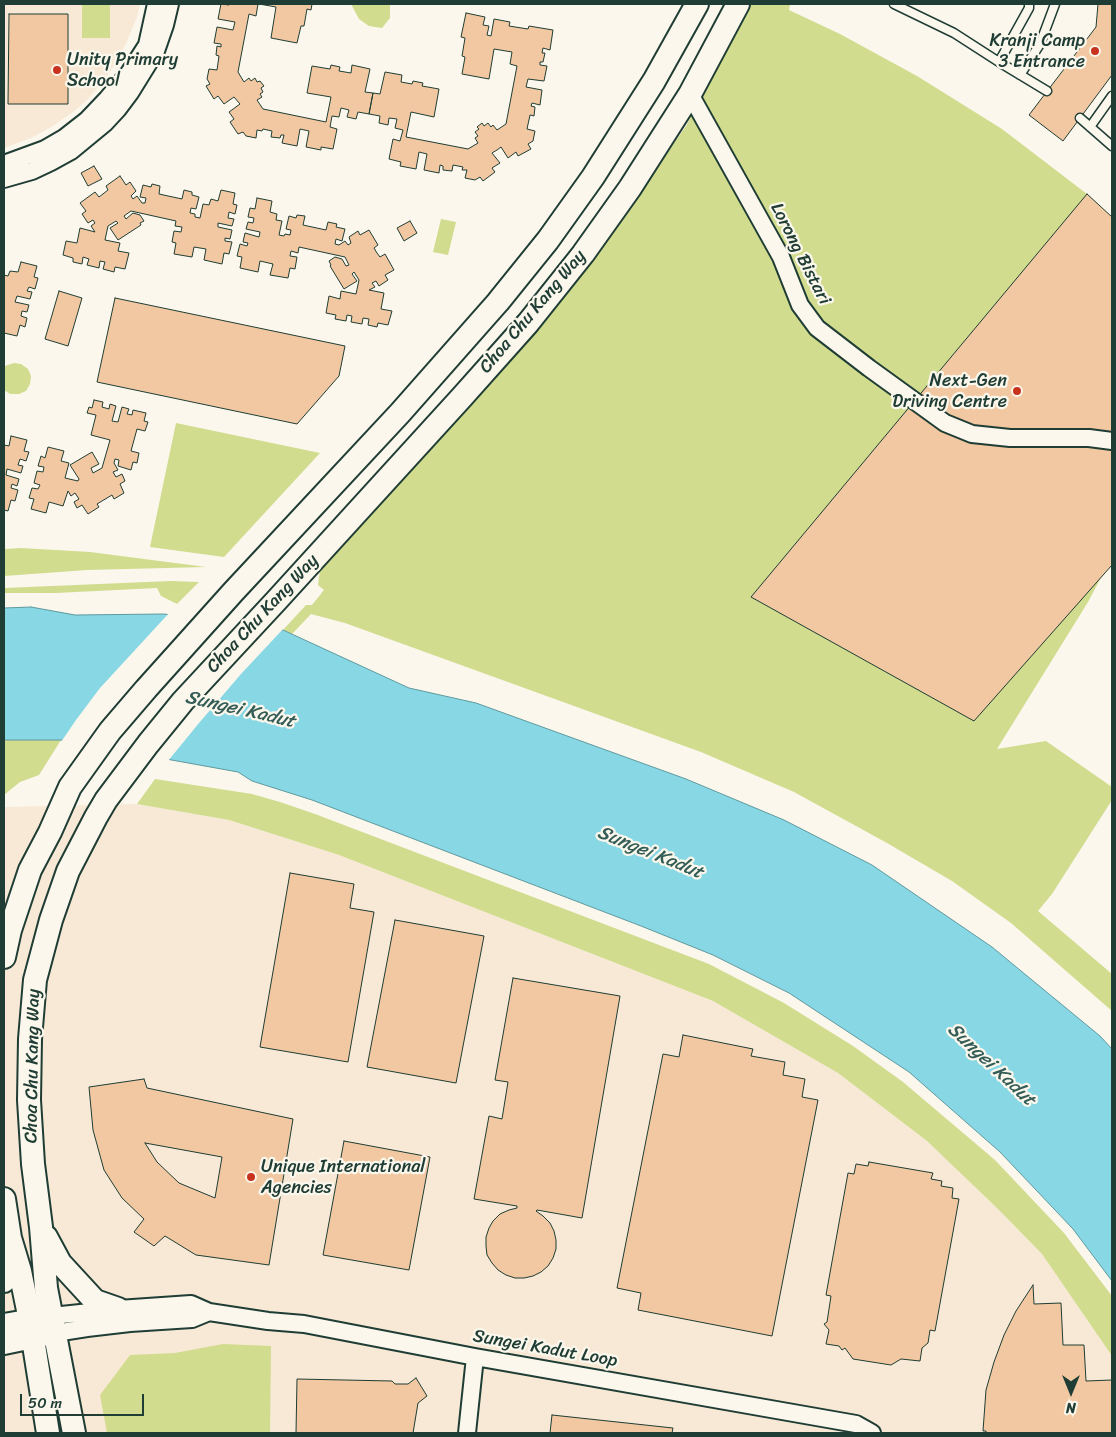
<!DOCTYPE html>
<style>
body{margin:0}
#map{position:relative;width:1116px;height:1437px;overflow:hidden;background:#fbf7ec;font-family:Sriracha,sans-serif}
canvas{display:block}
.frame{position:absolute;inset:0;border:5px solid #1f3d34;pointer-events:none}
.north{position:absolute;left:1046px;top:1367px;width:50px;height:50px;-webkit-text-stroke:4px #fbf7ec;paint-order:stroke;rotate:180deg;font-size:14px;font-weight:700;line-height:20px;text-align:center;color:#1f3d34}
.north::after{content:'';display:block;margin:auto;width:18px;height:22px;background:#1f3d34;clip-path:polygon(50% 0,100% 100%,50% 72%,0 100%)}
.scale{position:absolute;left:20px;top:1394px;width:124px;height:22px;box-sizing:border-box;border:2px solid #1f3d34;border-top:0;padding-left:6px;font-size:15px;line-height:18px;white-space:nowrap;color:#1f3d34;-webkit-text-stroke:4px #fbf7ec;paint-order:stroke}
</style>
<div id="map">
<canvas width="1116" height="1437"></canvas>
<div class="frame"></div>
<div class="north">N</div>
<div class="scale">50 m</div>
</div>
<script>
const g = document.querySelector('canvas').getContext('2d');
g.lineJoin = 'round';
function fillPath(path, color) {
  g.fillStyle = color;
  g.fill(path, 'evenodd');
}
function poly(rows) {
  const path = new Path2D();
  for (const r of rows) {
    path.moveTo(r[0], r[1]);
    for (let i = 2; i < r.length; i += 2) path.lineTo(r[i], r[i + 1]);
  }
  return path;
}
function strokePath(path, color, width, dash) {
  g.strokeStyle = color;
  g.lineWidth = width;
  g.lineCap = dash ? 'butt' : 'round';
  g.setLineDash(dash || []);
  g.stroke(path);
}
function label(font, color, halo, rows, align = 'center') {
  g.font = font + ' Sriracha,sans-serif';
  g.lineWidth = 4.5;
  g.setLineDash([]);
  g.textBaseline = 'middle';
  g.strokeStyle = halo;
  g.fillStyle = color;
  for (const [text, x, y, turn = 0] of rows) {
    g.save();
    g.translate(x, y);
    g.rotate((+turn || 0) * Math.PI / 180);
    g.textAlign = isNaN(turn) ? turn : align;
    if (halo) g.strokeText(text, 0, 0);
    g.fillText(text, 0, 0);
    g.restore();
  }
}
fillPath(poly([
 [4,4,140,4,137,17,127,41,118,60,104,80,88,99,73,112,53,126,33,137,4,148],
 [137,804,229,820,339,855,713,1001,838,1073,927,1141,998,1209,1042,1254,1112,1356,1112,1433,4,1433,4,807]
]), '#f8e9d6');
fillPath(poly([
 [82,4,110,4,110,38,82,38],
 [351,4,390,4,390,18,382,28,369,26,359,19],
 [749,4,790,4,789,10,840,34,917,76,1002,129,1087,194,1112,217,1112,557,1088,602,997,749,1046,741,1112,787,1112,800,1052,894,1038,911,1112,974,1112,1011,1011,923,952,881,887,843,794,792,701,752,345,623,311,614,292,634,283,630,306,605,312,605,324,590,318,585,320,570,501,371,544,321,599,249,686,126,740,25],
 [441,219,456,222,448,255,433,252],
 [14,363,21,364,28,369,31,376,30,384,26,391,19,394,10,394,4,390,4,368,5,366],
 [176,423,320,453,224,557,150,547],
 [21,548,90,552,206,567,87,570,4,576,4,549],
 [171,581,199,582,177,604,161,596,157,588,56,593,4,593,4,588],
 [4,740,61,740,39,775,20,782,4,795],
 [155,779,252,794,280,802,315,814,709,964,784,1003,853,1046,903,1082,995,1160,1064,1233,1112,1296,1112,1356,1042,1254,998,1209,927,1141,838,1073,713,1001,339,855,229,820,137,804],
 [223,1344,271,1346,270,1433,107,1433,100,1395,130,1355,175,1353]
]), '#d1dc8f');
const water = poly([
 [31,607,75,615,164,614,283,630,409,688,476,703,686,779,784,820,872,865,992,947,1100,1036,1112,1049,1112,1281,1073,1229,1000,1152,909,1072,789,993,713,955,641,926,312,800,252,781,238,772,61,740,4,740,4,608,31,607]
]);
fillPath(water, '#88d7e5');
strokePath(water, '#5e999e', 1);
fillPath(poly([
 [170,612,284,628,241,674,199,723,168,761,61,742,76,720,100,688]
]), '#fbf7ec');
const building = poly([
 [221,4,229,5,229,4,258,4,256,16,249,14,238,72,244,82,249,78,251,81,255,78,257,82,260,81,264,86,261,88,263,92,260,94,262,97,257,100,263,109,326,122,331,97,307,93,312,66,330,69,331,65,340,67,339,71,351,73,352,65,370,69,365,92,373,93,369,114,358,112,356,119,347,117,349,110,341,108,339,117,332,116,330,127,337,129,333,149,321,147,321,150,306,147,309,131,300,129,297,146,282,143,284,135,281,135,280,138,271,137,272,131,263,129,262,131,257,130,256,138,246,136,243,132,238,134,230,122,234,119,229,112,240,104,234,97,224,104,218,96,214,99,206,86,210,84,207,79,209,69,217,70,219,56,216,55,217,46,221,47,221,44,214,43,217,27,233,30,235,22,218,19,221,4],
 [259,4,312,4,311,10,307,9,304,26,301,26,297,43,271,38,276,7,259,4],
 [1098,4,1112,4,1112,75,1063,141,1029,115,1096,27,1098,4],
 [466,13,485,17,483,25,489,26,487,35,491,36,494,19,510,22,509,26,528,29,529,26,553,30,550,50,543,48,542,53,545,53,543,62,540,62,540,65,547,66,544,81,528,79,526,87,542,90,540,105,532,103,531,106,535,107,534,116,530,115,527,129,535,131,533,141,528,144,531,149,518,156,516,152,508,158,501,147,497,150,492,153,500,163,492,168,495,172,483,181,480,177,475,180,465,178,467,170,462,170,463,167,453,165,452,171,443,170,443,166,440,165,439,173,424,170,427,154,419,152,416,169,400,166,401,162,389,159,393,139,400,141,403,130,395,128,397,119,389,118,388,125,379,123,380,116,369,114,373,93,380,94,385,72,402,75,401,82,412,84,413,81,423,83,422,86,439,89,434,117,411,112,406,137,468,149,478,143,475,138,478,136,475,132,479,129,477,127,482,123,484,126,488,123,491,127,493,125,497,130,506,124,517,66,510,64,512,52,494,49,489,79,462,74,465,57,462,56,465,38,461,37,466,13],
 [9,14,68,14,68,104,8,104,9,14],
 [94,166,102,179,88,186,81,173,94,166],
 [120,176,126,185,130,182,136,191,131,196,133,199,137,196,142,203,145,203,146,198,140,197,143,185,151,187,152,184,160,186,159,194,182,199,184,190,192,192,192,195,199,197,196,209,191,208,190,213,195,214,195,217,200,218,203,204,209,205,211,199,218,201,221,190,235,193,233,204,237,205,235,214,229,212,228,218,234,219,232,226,218,223,218,227,232,230,230,239,225,238,225,241,232,242,229,254,224,253,222,264,204,260,206,249,194,247,192,257,174,254,176,243,172,242,174,231,181,232,182,227,175,226,176,221,131,211,124,216,126,219,133,213,140,215,144,221,140,223,141,225,118,240,110,228,118,223,116,221,108,226,105,240,120,243,118,251,129,253,125,269,115,267,114,272,103,269,105,262,100,261,99,268,87,265,89,259,83,257,82,264,73,262,73,258,63,255,66,241,77,243,80,228,95,232,91,226,95,223,93,220,88,223,82,214,86,211,80,203,95,192,99,197,108,190,106,186,120,176],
 [1087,194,1112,217,1112,565,974,721,751,597,1087,194],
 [257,198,272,201,270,212,277,214,276,220,282,221,279,235,284,236,285,234,290,235,291,230,286,229,289,216,296,218,297,215,305,216,303,225,326,230,328,222,337,224,336,227,345,229,342,241,336,239,335,244,339,245,345,241,348,245,351,243,349,237,358,231,360,235,369,230,378,245,374,248,377,253,380,257,385,254,394,270,385,275,388,280,379,286,376,281,372,283,375,287,369,290,384,293,381,309,392,311,388,325,378,323,377,327,368,325,369,319,363,318,362,324,351,322,352,316,347,315,346,321,335,319,336,315,326,313,329,296,340,299,341,291,356,294,359,280,354,272,352,274,357,281,344,289,330,266,331,265,329,261,335,257,342,259,346,266,349,265,345,257,299,247,298,253,291,251,290,256,297,257,295,269,290,268,288,278,270,275,273,264,260,261,258,272,240,268,242,257,237,256,240,244,247,246,248,243,243,242,245,233,259,237,260,232,246,229,248,222,253,223,254,218,248,217,250,208,255,209,257,198],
 [410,221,417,233,404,241,397,228,410,221],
 [21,262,37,266,34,277,38,278,35,289,29,287,27,291,32,292,30,299,17,296,15,302,29,305,27,312,22,311,21,316,27,318,25,327,20,325,17,336,4,333,4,275,8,276,10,271,18,272,21,262],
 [59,291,82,298,68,346,45,339,59,291],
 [115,298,345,346,339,376,297,424,97,382,115,298],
 [94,400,103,402,102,407,109,409,110,404,116,406,112,421,118,422,122,407,129,409,127,414,132,415,133,410,146,413,144,421,148,422,145,431,137,429,131,451,139,453,137,463,133,462,131,470,118,466,119,460,115,459,114,463,118,470,113,472,116,477,122,474,125,481,120,484,124,493,114,499,112,495,97,504,99,507,88,514,82,505,77,508,74,502,79,499,75,493,71,496,68,491,63,506,49,502,46,513,31,509,34,499,29,498,32,488,38,489,40,485,34,483,37,471,43,472,44,467,38,466,41,456,45,458,48,447,64,451,61,461,69,463,65,478,78,481,79,479,70,465,92,452,99,464,91,468,93,473,102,468,110,440,91,435,96,415,87,413,89,407,92,408,94,400],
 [11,436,27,440,24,451,29,452,26,461,20,459,18,465,23,466,21,473,7,469,6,475,19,479,17,486,12,484,11,488,18,490,15,501,11,500,8,511,4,510,4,445,9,446,11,436],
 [290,873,354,884,350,908,374,912,348,1062,260,1047,290,873],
 [395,920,484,936,456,1083,367,1067,395,920],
 [513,978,620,996,582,1218,537,1210,536,1211,543,1216,550,1223,554,1231,556,1240,556,1249,553,1258,548,1266,541,1272,533,1276,524,1278,515,1278,506,1275,498,1270,492,1263,487,1255,486,1246,486,1237,489,1228,493,1221,500,1214,509,1210,517,1208,517,1206,474,1199,489,1116,502,1119,508,1082,495,1080,513,978],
 [683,1035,753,1049,751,1056,785,1062,783,1075,805,1079,802,1097,818,1100,772,1336,638,1310,641,1293,617,1288,663,1054,679,1057,683,1035],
 [144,1079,147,1088,293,1119,269,1265,196,1255,165,1236,154,1246,134,1232,144,1219,122,1198,104,1170,93,1130,89,1087,144,1079],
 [145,1143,222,1157,215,1198,179,1183,157,1162,145,1143],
 [344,1141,430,1157,409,1270,323,1255,344,1141],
 [869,1162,933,1173,931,1179,942,1181,941,1186,953,1188,952,1198,959,1199,935,1331,930,1330,928,1343,922,1348,920,1361,901,1359,891,1365,853,1359,845,1348,842,1350,839,1346,826,1344,829,1330,824,1324,827,1322,831,1296,826,1295,848,1173,854,1174,856,1164,868,1166,869,1162],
 [1033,1285,1034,1304,1061,1303,1063,1345,1084,1345,1086,1381,1112,1380,1112,1433,986,1433,986,1431,983,1431,986,1390,994,1362,1004,1335,1016,1311,1033,1285],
 [416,1378,427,1396,418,1403,413,1433,296,1433,297,1379,392,1381,395,1384,408,1384,416,1378],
 [552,1415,673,1428,672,1433,550,1433,552,1415]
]);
fillPath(building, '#f1c8a1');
strokePath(building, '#1f3d34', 1);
const lane = poly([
 [894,4,954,33,999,62,1047,91],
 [999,62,1029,8,1029,4],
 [1020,75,1040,44,1055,4],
 [1080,118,1112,146],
 [1090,127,1112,96]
]);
const street = poly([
 [690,94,781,257,800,305,817,328,869,368,945,423,972,434,1010,438,1089,438,1112,441],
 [4,164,45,149,64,138,87,120,107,99,129,73,147,45,156,4],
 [4,179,32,171,51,162,71,151,105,123,118,109,130,93,156,51,165,25,170,4],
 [52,1316,118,1309,191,1304,209,1312,268,1321,304,1324,475,1357,856,1424,872,1433],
 [55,1333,87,1328,130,1323,192,1319,209,1312],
 [467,1433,475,1357]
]);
const secondary = poly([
 [4,957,10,930,30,870,50,832,70,787,110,731,146,689,234,591,400,413,498,302,548,240,593,177,654,81,697,4],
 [4,1199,10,1238,20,1271,30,1320,48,1433],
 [46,1237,60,1263,95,1301,118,1309],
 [4,1281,9,1246],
 [4,1325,44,1318],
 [4,1343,47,1334],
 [74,1433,46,1288,41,1227,33,1164,29,1100,30,1039,35,980,51,920,68,871,96,817,106,800,148,744,183,701,276,601,462,397,528,323,583,254,630,188,690,94,738,4]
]);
strokePath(lane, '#1f3d34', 11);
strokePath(street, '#1f3d34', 20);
strokePath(secondary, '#1f3d34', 26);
strokePath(lane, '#fbf7ec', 8);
strokePath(street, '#fbf7ec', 16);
strokePath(secondary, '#fbf7ec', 22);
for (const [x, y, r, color] of [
 [1095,51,5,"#c8321e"],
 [57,70,5,"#c8321e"],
 [1017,391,5,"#c8321e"],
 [251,1177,5,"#c8321e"]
]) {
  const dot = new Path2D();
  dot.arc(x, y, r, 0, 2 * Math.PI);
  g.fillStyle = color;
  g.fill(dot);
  strokePath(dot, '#fbf7ec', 2);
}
label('18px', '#1f3d34', '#fbf7ec', [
 ["Kranji Camp",1085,41],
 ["3 Entrance",1085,62],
 ["Unity Primary",67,60,"left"],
 ["School",67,81,"left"],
 ["Next-Gen",1007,381],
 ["Driving Centre",1007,402],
 ["Unique International",261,1167,"left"],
 ["Agencies",261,1188,"left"]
], 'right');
label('18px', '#1f3d34', '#fbf7ec', [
 ["Lorong Bistari",800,254,63],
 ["Choa Chu Kang Way",533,312,-50],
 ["Choa Chu Kang Way",263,614,-47],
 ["Choa Chu Kang Way",33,1066,-89],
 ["Sungei Kadut Loop",545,1349,10]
]);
label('italic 19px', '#345c57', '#fbf7ec', [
 ["Sungei Kadut",240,710,13],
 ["Sungei Kadut",650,853,22],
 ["Sungei Kadut",991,1065,43]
]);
</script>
